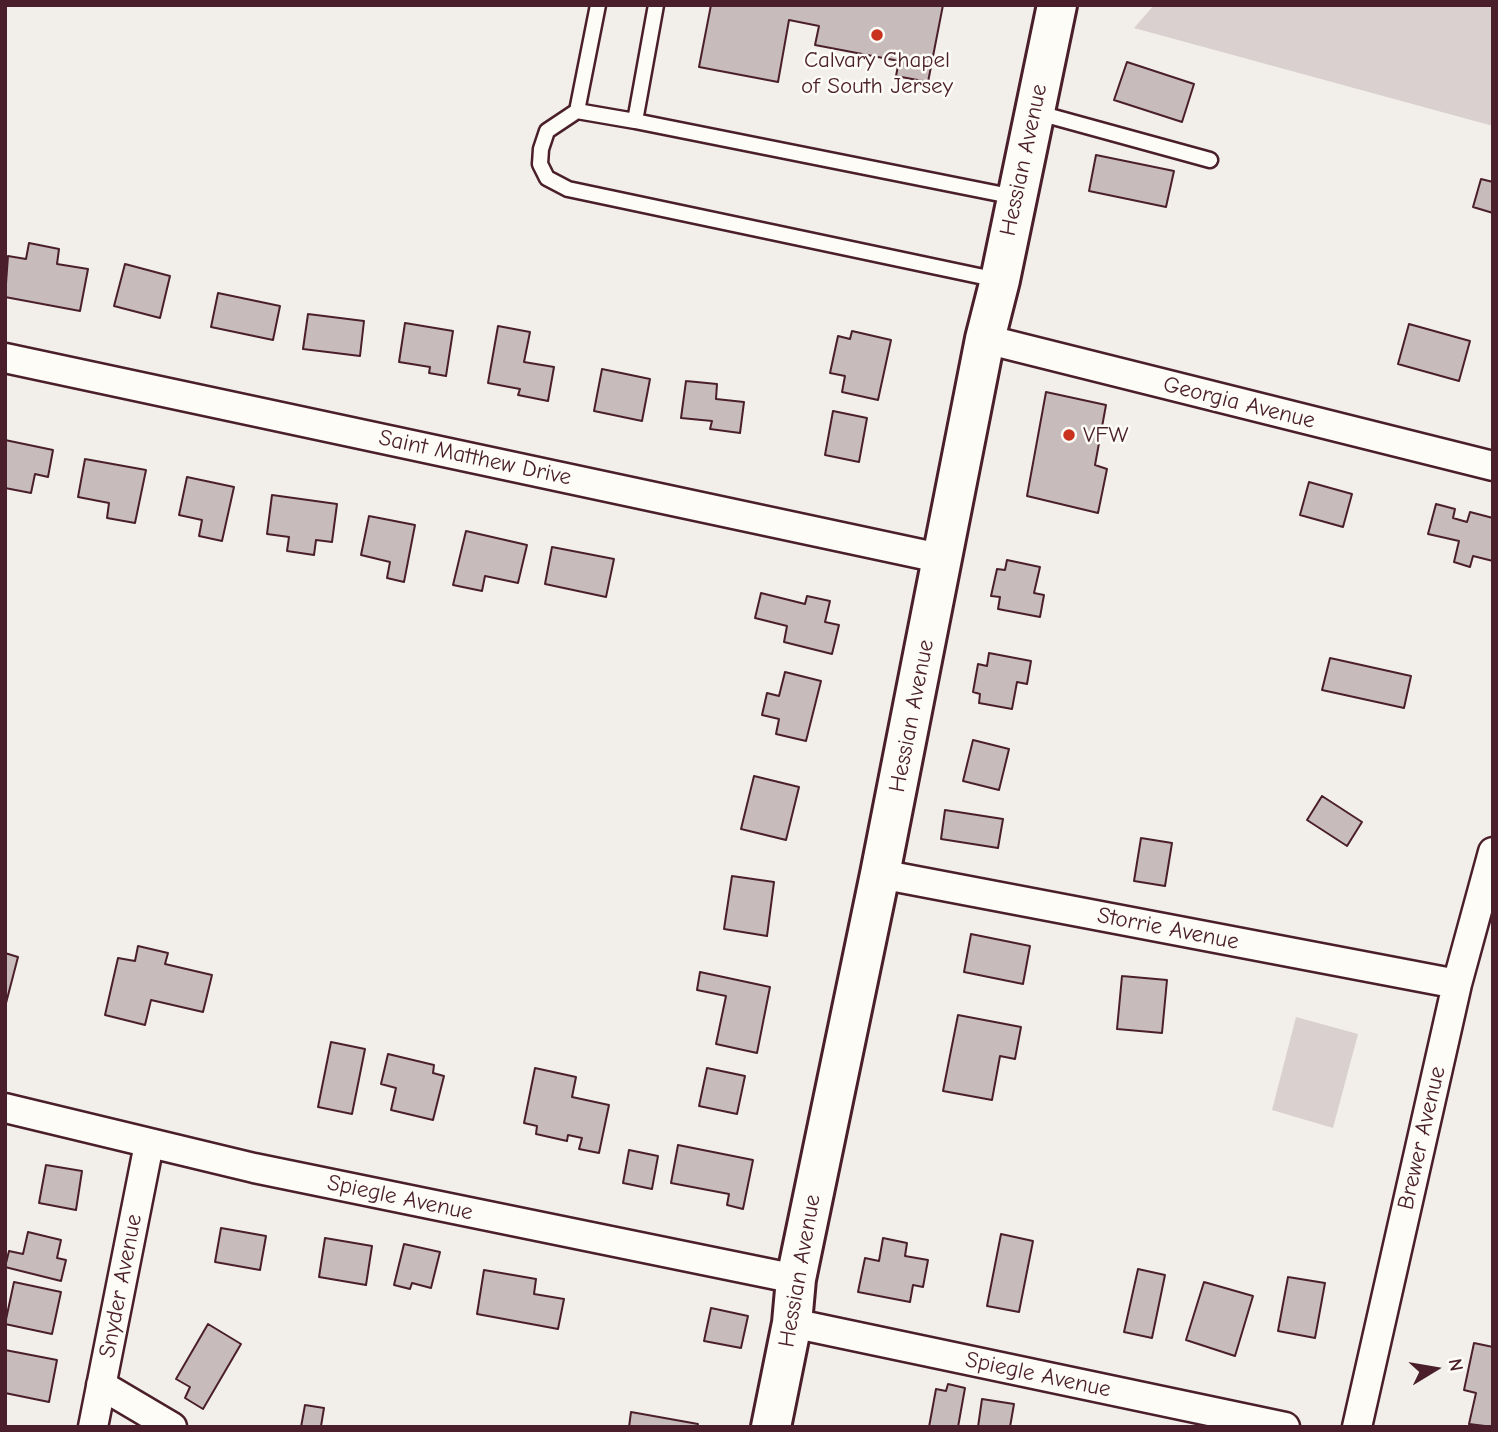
<!DOCTYPE html>
<style>
body{margin:0}
#map{position:relative;width:1498px;height:1432px;overflow:hidden;background:#f2efeb;font-family:"Comic Neue",sans-serif}
canvas{display:block}
.frame{position:absolute;inset:0;border:7px solid #4a1f2b;pointer-events:none}
.north{position:absolute;left:1400px;top:1334px;width:70px;height:70px;-webkit-text-stroke:5px #fdfcf7;paint-order:stroke;rotate:79deg;font-size:19px;font-weight:700;line-height:28px;text-align:center;color:#4a1f2b}
.north::after{content:'';display:block;margin:auto;width:24px;height:32px;background:#4a1f2b;clip-path:polygon(50% 0,100% 100%,50% 72%,0 100%)}
</style>
<div id="map">
<canvas width="1498" height="1432"></canvas>
<div class="frame"></div>
<div class="north">N</div>
</div>
<script>
const g = document.querySelector('canvas').getContext('2d');
g.lineJoin = 'round';
function fillPath(path, color) {
  g.fillStyle = color;
  g.fill(path, 'evenodd');
}
function poly(rows) {
  const path = new Path2D();
  for (const r of rows) {
    path.moveTo(r[0], r[1]);
    for (let i = 2; i < r.length; i += 2) path.lineTo(r[i], r[i + 1]);
  }
  return path;
}
function strokePath(path, color, width, dash) {
  g.strokeStyle = color;
  g.lineWidth = width;
  g.lineCap = dash ? 'butt' : 'round';
  g.setLineDash(dash || []);
  g.stroke(path);
}
function label(font, color, halo, rows, align = 'center') {
  g.font = font + ' "Comic Neue",sans-serif';
  g.lineWidth = 5;
  g.setLineDash([]);
  g.textBaseline = 'middle';
  g.strokeStyle = halo;
  g.fillStyle = color;
  for (const [text, x, y, turn = 0] of rows) {
    g.save();
    g.translate(x, y);
    g.rotate((+turn || 0) * Math.PI / 180);
    g.textAlign = isNaN(turn) ? turn : align;
    if (halo) g.strokeText(text, 0, 0);
    g.fillText(text, 0, 0);
    g.restore();
  }
}
fillPath(poly([
 [1154,5,1493,5,1493,126,1134,28],
 [1296,1017,1358,1034,1333,1128,1272,1110]
]), '#d9d0cf');
const building = poly([
 [711,5,943,5,928,82,896,76,899,61,815,45,819,26,789,20,778,82,699,67,711,5],
 [1127,62,1194,84,1182,122,1114,100,1127,62],
 [1096,155,1174,171,1166,207,1089,191,1096,155],
 [1481,179,1493,182,1493,213,1473,207,1481,179],
 [29,243,59,249,57,264,88,269,80,311,5,297,8,256,26,259,29,243],
 [125,264,170,276,160,318,114,306,125,264],
 [218,293,280,306,273,340,211,327,218,293],
 [308,314,364,321,360,356,303,349,308,314],
 [405,323,453,331,446,376,429,373,430,367,399,362,405,323],
 [1409,324,1470,341,1459,381,1398,364,1409,324],
 [498,326,530,332,524,362,554,367,548,401,518,395,520,389,488,383,498,326],
 [852,331,891,340,878,400,842,392,845,376,830,373,838,336,850,339,852,331],
 [602,369,650,379,642,421,594,411,602,369],
 [686,381,717,384,716,399,744,402,740,433,710,429,712,421,681,418,686,381],
 [1046,392,1106,405,1095,465,1107,469,1098,513,1027,496,1046,392],
 [833,411,867,418,859,462,825,455,833,411],
 [5,440,53,450,48,477,35,474,31,493,5,488,5,440],
 [85,459,146,470,135,523,107,518,109,503,78,497,85,459],
 [187,477,234,487,222,541,199,536,202,520,179,515,187,477],
 [1309,482,1352,494,1343,527,1300,515,1309,482],
 [272,495,337,504,332,542,316,540,314,555,287,551,289,537,267,534,272,495],
 [1436,504,1455,509,1453,518,1467,522,1470,512,1493,518,1493,561,1473,556,1470,567,1454,562,1459,541,1428,534,1436,504],
 [369,516,415,525,404,582,387,578,390,562,361,555,369,516],
 [466,531,527,545,518,583,485,576,482,591,453,585,466,531],
 [552,547,614,559,606,597,545,584,552,547],
 [1007,560,1040,567,1034,593,1044,595,1040,617,998,609,1000,597,991,596,997,569,1005,570,1007,560],
 [761,593,805,604,807,596,830,601,825,622,839,625,832,654,784,642,787,626,755,618,761,593],
 [989,653,1031,661,1027,684,1017,682,1012,709,979,703,980,694,973,692,978,664,987,666,989,653],
 [1330,658,1411,676,1404,708,1322,690,1330,658],
 [785,672,821,681,806,741,776,734,779,719,762,715,767,693,779,696,785,672],
 [973,740,1009,749,999,790,963,781,973,740],
 [754,776,799,787,786,840,741,829,754,776],
 [1322,796,1362,822,1347,846,1307,820,1322,796],
 [945,810,1003,819,998,848,941,839,945,810],
 [1141,838,1172,843,1165,886,1134,881,1141,838],
 [732,876,774,882,767,936,724,929,732,876],
 [971,934,1030,946,1023,984,964,972,971,934],
 [138,946,168,953,165,964,212,975,203,1012,151,1000,145,1025,105,1015,118,958,135,961,138,946],
 [5,953,18,957,5,1007,5,953],
 [700,972,770,987,757,1053,716,1044,726,996,697,990,700,972],
 [1122,976,1167,980,1162,1033,1117,1029,1122,976],
 [958,1015,1021,1027,1015,1059,1000,1056,992,1100,943,1091,958,1015],
 [331,1042,365,1049,352,1114,318,1107,331,1042],
 [388,1054,434,1065,433,1073,444,1076,433,1120,391,1110,396,1088,381,1084,388,1054],
 [535,1068,576,1077,572,1097,609,1105,599,1153,579,1149,582,1138,568,1135,567,1141,536,1134,537,1126,524,1123,535,1068],
 [707,1068,745,1076,737,1114,699,1106,707,1068],
 [678,1145,753,1160,743,1209,727,1205,729,1194,671,1183,678,1145],
 [629,1150,658,1156,652,1189,623,1183,629,1150],
 [46,1165,82,1171,76,1210,39,1203,46,1165],
 [221,1228,266,1236,260,1270,215,1262,221,1228],
 [28,1232,61,1240,57,1258,66,1260,61,1281,5,1267,9,1251,23,1254,28,1232],
 [1001,1234,1033,1241,1019,1312,987,1306,1001,1234],
 [325,1238,372,1246,366,1285,319,1277,325,1238],
 [883,1238,907,1243,905,1256,928,1260,923,1287,913,1285,910,1302,858,1292,865,1258,879,1261,883,1238],
 [404,1244,440,1252,431,1288,412,1283,410,1289,394,1285,404,1244],
 [1138,1269,1165,1275,1152,1338,1124,1332,1138,1269],
 [484,1270,536,1279,534,1294,564,1299,558,1329,477,1314,484,1270],
 [1288,1277,1325,1283,1315,1338,1278,1331,1288,1277],
 [14,1282,61,1292,52,1334,5,1324,14,1282],
 [1204,1282,1253,1296,1235,1356,1186,1340,1204,1282],
 [711,1308,748,1316,741,1348,704,1341,711,1308],
 [208,1324,241,1344,203,1409,185,1398,190,1387,176,1379,208,1324],
 [1474,1343,1493,1347,1493,1427,1469,1424,1476,1393,1464,1390,1474,1343],
 [5,1350,57,1360,49,1402,5,1393,5,1350],
 [948,1384,965,1388,958,1427,929,1427,936,1389,946,1391,948,1384],
 [982,1399,1014,1404,1010,1427,978,1427,982,1399],
 [305,1405,324,1408,321,1426,326,1427,301,1427,305,1405],
 [631,1412,698,1424,697,1427,629,1427,631,1412]
]);
fillPath(building, '#c8bbbb');
strokePath(building, '#4a1f2b', 2);
const service = poly([
 [598,5,577,111,635,121,1015,197],
 [577,111,547,131,541,149,540,164,547,178,568,189,998,280],
 [1035,112,1210,160],
 [635,121,656,5]
]);
const minor = poly([
 [985,339,1493,466],
 [5,358,944,559],
 [880,874,1457,984],
 [5,1108,254,1168,796,1279],
 [792,1323,1285,1427],
 [101,1385,172,1427],
 [93,1427,149,1144],
 [1357,1427,1457,984,1493,852]
]);
const secondary = poly([
 [771,1427,792,1323,796,1279,880,874,985,339,1000,280,1057,5]
]);
strokePath(service, '#4a1f2b', 19);
strokePath(minor, '#4a1f2b', 33);
strokePath(secondary, '#4a1f2b', 44);
strokePath(service, '#fdfcf7', 14);
strokePath(minor, '#fdfcf7', 28);
strokePath(secondary, '#fdfcf7', 38);
for (const [x, y, r, color] of [
 [877,35,7,"#c8321e"],
 [1069,435,7,"#c8321e"]
]) {
  const dot = new Path2D();
  dot.arc(x, y, r, 0, 2 * Math.PI);
  g.fillStyle = color;
  g.fill(dot);
  strokePath(dot, '#fdfcf7', 2.5);
}
label('23px', '#4a1f2b', '#fdfcf7', [
 ["Calvary Chapel",877,60],
 ["of South Jersey",877,86],
 ["VFW",1083,435,"left"]
]);
label('23px', '#4a1f2b', '#fdfcf7', [
 ["Hessian Avenue",1024,160,-78],
 ["Georgia Avenue",1239,403,14],
 ["Saint Matthew Drive",475,458,12],
 ["Hessian Avenue",912,716,-79],
 ["Storrie Avenue",1168,929,11],
 ["Brewer Avenue",1422,1138,-77],
 ["Spiegle Avenue",400,1198,12],
 ["Hessian Avenue",800,1271,-80],
 ["Snyder Avenue",121,1286,-79],
 ["Spiegle Avenue",1038,1375,12]
]);
</script>
